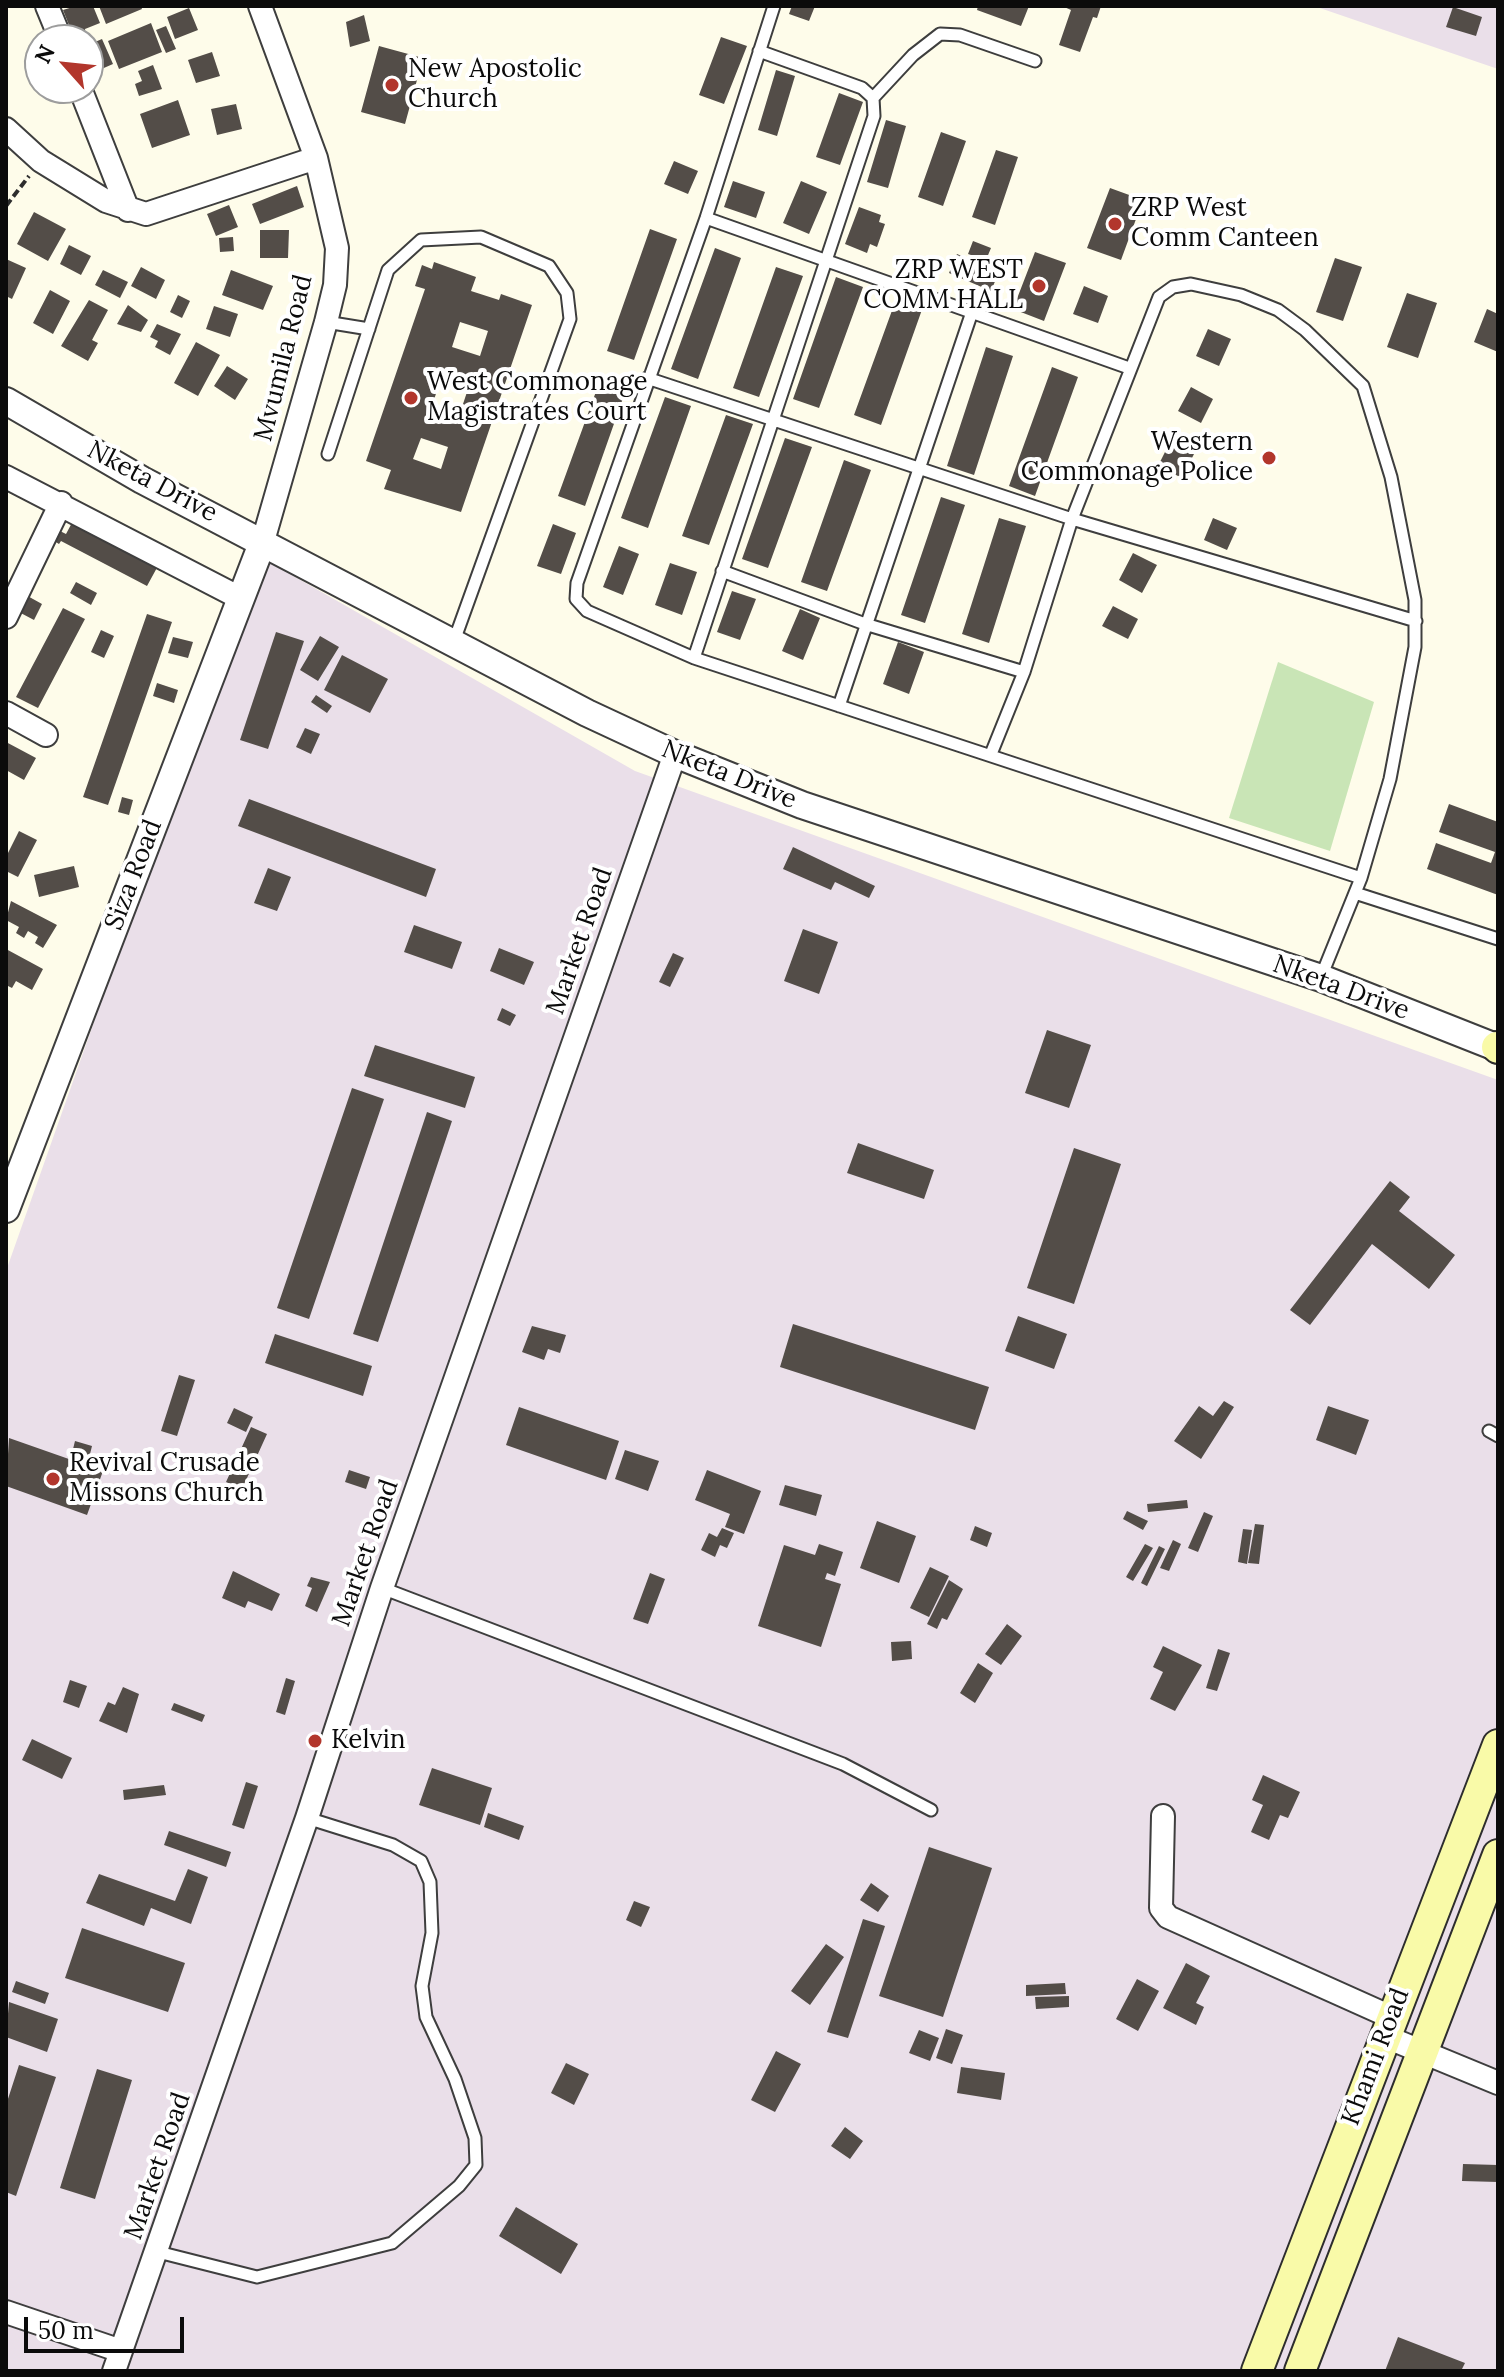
<!DOCTYPE html>
<style>
body{margin:0}
#map{position:relative;width:1504px;height:2377px;overflow:hidden;background:#fefcea;font-family:Lora,serif}
canvas{display:block}
.frame{position:absolute;inset:0;border:8px solid #0b0b0b;pointer-events:none}
.north{position:absolute;left:24px;top:24px;width:80px;height:80px;box-sizing:border-box;background:#fff;border:2px solid #9d9d9d;border-radius:50%;rotate:297deg;font-size:22px;font-weight:700;line-height:32px;text-align:center;color:#0b0b0b}
.north::after{content:'';display:block;margin:auto;width:28px;height:36px;background:#b2362c;clip-path:polygon(50% 0,100% 100%,50% 72%,0 100%)}
.scale{position:absolute;left:24px;top:2317px;width:160px;height:36px;box-sizing:border-box;border:4px solid #0b0b0b;border-top:0;padding-left:10px;font-size:24px;line-height:28px;white-space:nowrap;color:#0b0b0b;-webkit-text-stroke:6px #fff;paint-order:stroke}
</style>
<div id="map">
<canvas width="1504" height="2377"></canvas>
<div class="frame"></div>
<div class="north">N</div>
<div class="scale">50 m</div>
</div>
<script>
const g = document.querySelector('canvas').getContext('2d');
g.lineJoin = 'round';
function fillPath(path, color) {
  g.fillStyle = color;
  g.fill(path, 'evenodd');
}
function poly(rows) {
  const path = new Path2D();
  for (const r of rows) {
    path.moveTo(r[0], r[1]);
    for (let i = 2; i < r.length; i += 2) path.lineTo(r[i], r[i + 1]);
  }
  return path;
}
function strokePath(path, color, width, dash) {
  g.strokeStyle = color;
  g.lineWidth = width;
  g.lineCap = dash ? 'butt' : 'round';
  g.setLineDash(dash || []);
  g.stroke(path);
}
function label(font, color, halo, rows, align = 'center') {
  g.font = font + ' Lora,serif';
  g.lineWidth = 8;
  g.setLineDash([]);
  g.textBaseline = 'middle';
  g.strokeStyle = halo;
  g.fillStyle = color;
  for (const [text, x, y, turn = 0] of rows) {
    g.save();
    g.translate(x, y);
    g.rotate((+turn || 0) * Math.PI / 180);
    g.textAlign = isNaN(turn) ? turn : align;
    if (halo) g.strokeText(text, 0, 0);
    g.fillText(text, 0, 0);
    g.restore();
  }
}
fillPath(poly([
 [1314,6,1498,6,1498,69],
 [269,562,635,771,1498,1080,1498,2371,6,2371,6,1271,160,835]
]), '#eadfe9');
fillPath(poly([
 [1278,662,1374,702,1330,851,1229,818]
]), '#c9e5b6');
fillPath(poly([
 [76,6,93,6,100,23,85,29,86,40,75,40,63,10],
 [99,6,141,6,142,9,106,24],
 [792,6,815,6,809,21,789,14],
 [978,6,1029,6,1021,26,977,10],
 [1062,6,1101,6,1097,18,1093,17,1080,52,1059,45,1071,10],
 [1453,7,1482,17,1476,36,1446,27],
 [189,8,198,30,175,39,167,17],
 [364,15,370,41,350,47,346,22],
 [151,23,162,52,119,69,108,41],
 [166,26,176,49,166,53,156,30],
 [721,37,747,46,724,104,699,95],
 [102,39,113,64,90,74,88,45],
 [379,46,423,58,405,124,361,112],
 [212,52,220,76,196,83,188,60],
 [153,65,162,89,139,96,135,84,142,81,138,71],
 [776,70,795,76,777,136,758,130],
 [839,93,863,102,840,165,816,157],
 [178,100,190,135,152,148,140,114],
 [236,104,242,129,217,135,211,109],
 [886,120,906,126,888,188,867,182],
 [941,132,966,141,943,206,918,197],
 [996,150,1018,157,995,225,972,217],
 [674,161,698,171,688,194,664,184],
 [733,181,765,192,756,218,724,207],
 [801,181,827,192,809,234,783,223],
 [297,186,304,207,260,224,252,204],
 [1110,188,1143,200,1121,260,1087,248],
 [229,205,238,227,216,236,207,214],
 [859,207,881,215,879,222,885,224,877,247,870,244,867,253,845,244],
 [34,212,66,229,48,261,17,244],
 [650,229,677,239,634,360,607,351],
 [260,230,289,230,288,258,260,258],
 [233,237,234,251,220,252,219,238],
 [973,241,991,248,986,260,968,254],
 [69,245,91,256,81,275,60,264],
 [715,248,741,258,698,379,671,369],
 [1035,252,1066,263,1044,321,1013,309],
 [957,254,999,272,991,291,949,273],
 [1335,258,1362,267,1343,321,1316,312],
 [6,259,26,268,12,299,6,296],
 [434,262,476,277,471,291,499,300,501,294,532,305,461,512,384,489,391,470,366,461,425,289,415,286,422,265,432,269],
 [460,322,488,331,480,356,452,347],
 [441,377,469,386,458,419,431,410],
 [421,438,448,447,441,469,413,459],
 [141,267,165,280,156,299,131,286],
 [776,267,803,276,759,397,733,388],
 [103,270,128,282,120,298,95,285],
 [231,270,273,286,263,310,222,295],
 [836,277,863,287,819,408,793,399],
 [1084,286,1108,296,1098,323,1073,314],
 [50,290,70,301,53,334,33,323],
 [1407,293,1437,303,1418,358,1387,347],
 [898,294,924,304,881,425,854,415],
 [178,295,190,301,182,318,170,312],
 [89,300,108,310,92,340,98,343,88,361,61,346],
 [128,305,148,320,141,332,117,324],
 [214,306,238,314,230,337,206,329],
 [1487,309,1498,314,1498,352,1474,342],
 [157,324,181,334,170,355,155,347,158,341,150,337],
 [1208,329,1231,339,1219,366,1196,356],
 [196,342,220,355,198,396,174,383],
 [986,347,1013,356,974,475,947,466],
 [227,366,248,379,235,400,214,386],
 [1052,367,1078,377,1035,496,1009,486],
 [602,375,628,384,585,506,558,496],
 [1191,387,1213,399,1201,423,1178,411],
 [665,397,691,406,648,528,621,518],
 [726,415,753,424,709,545,682,536],
 [785,438,812,447,768,568,742,559],
 [1171,440,1195,452,1182,478,1158,466],
 [844,460,871,470,827,591,801,582],
 [941,497,965,505,925,623,901,615],
 [999,518,1026,526,989,643,962,634],
 [1213,518,1237,528,1227,550,1204,540],
 [74,519,159,564,147,586,61,541,59,544,51,539,56,529,66,534],
 [553,524,576,533,561,574,537,566],
 [619,546,639,554,623,595,603,587],
 [1133,553,1157,565,1142,593,1119,580],
 [670,563,697,572,682,615,655,605],
 [76,582,97,593,91,605,70,593],
 [732,591,756,599,740,640,717,632],
 [24,594,42,604,34,620,15,610],
 [1113,606,1138,619,1128,639,1102,626],
 [63,608,85,619,38,708,16,697],
 [800,609,820,618,803,660,782,651],
 [147,614,172,622,108,805,83,797],
 [101,630,114,636,104,658,91,652],
 [276,632,304,641,268,749,240,740],
 [320,636,339,647,318,681,300,670],
 [173,637,193,642,188,658,168,653],
 [898,642,924,652,909,694,883,684],
 [342,655,388,679,370,713,324,690],
 [157,683,178,690,174,703,153,696],
 [316,695,332,706,327,713,311,702],
 [305,728,320,734,311,754,296,747],
 [6,742,36,758,24,780,6,770],
 [122,797,133,800,129,815,118,812],
 [249,799,436,869,426,897,238,826],
 [1449,804,1498,822,1498,895,1427,869,1436,843,1491,863,1495,852,1439,832],
 [19,831,37,840,18,877,6,871,6,857],
 [793,847,875,886,869,898,835,882,831,890,783,869],
 [74,866,79,887,39,897,34,875],
 [268,868,291,877,277,911,254,903],
 [11,901,57,925,43,948,35,943,38,937,28,931,24,938,16,933,19,927,6,920],
 [414,925,462,942,452,969,404,952],
 [803,929,838,942,819,994,784,981],
 [499,948,534,962,524,985,490,971],
 [6,949,43,969,32,990,16,981,12,988,6,985],
 [673,953,684,958,670,987,659,982],
 [502,1008,516,1015,510,1026,497,1020],
 [1047,1030,1091,1045,1069,1108,1025,1093],
 [375,1045,475,1077,465,1108,364,1076],
 [352,1088,384,1099,309,1319,277,1308],
 [427,1112,452,1121,378,1342,353,1334],
 [858,1143,934,1170,924,1199,847,1173],
 [1074,1148,1121,1164,1074,1304,1027,1288],
 [1390,1181,1410,1197,1399,1211,1455,1255,1429,1289,1372,1244,1310,1325,1290,1310],
 [1018,1316,1067,1334,1054,1369,1005,1351],
 [793,1324,989,1387,975,1430,780,1367],
 [532,1326,566,1335,560,1353,548,1349,544,1360,522,1352],
 [275,1334,372,1366,363,1396,265,1363],
 [179,1375,195,1380,177,1436,161,1431],
 [1224,1401,1234,1407,1201,1459,1174,1441,1199,1406,1213,1416],
 [1328,1406,1369,1420,1356,1455,1316,1440],
 [519,1407,619,1441,606,1480,506,1445],
 [234,1408,253,1417,246,1432,227,1423],
 [251,1427,267,1434,242,1489,226,1482],
 [9,1438,103,1471,87,1515,6,1486],
 [75,1441,92,1446,89,1458,72,1453],
 [625,1450,659,1461,648,1491,615,1479],
 [349,1470,370,1477,366,1489,345,1482],
 [707,1470,761,1491,744,1534,725,1527,730,1514,695,1500],
 [785,1485,822,1495,816,1516,779,1505],
 [1187,1500,1188,1508,1148,1512,1147,1504],
 [1127,1511,1148,1521,1143,1530,1123,1519],
 [1204,1512,1213,1516,1198,1552,1188,1548],
 [877,1521,916,1536,899,1583,860,1568],
 [1255,1524,1264,1525,1259,1564,1248,1563],
 [975,1526,992,1533,987,1547,970,1540],
 [722,1528,734,1533,727,1548,720,1545,715,1557,701,1550,709,1533,717,1537],
 [1243,1529,1252,1530,1247,1564,1238,1562],
 [1173,1540,1181,1544,1169,1571,1160,1568],
 [819,1544,843,1552,835,1576,827,1573,825,1579,841,1584,821,1647,758,1626,784,1545,815,1555],
 [1145,1544,1153,1548,1133,1581,1126,1577],
 [1159,1546,1165,1549,1147,1586,1141,1583],
 [930,1567,949,1576,929,1617,910,1608],
 [233,1571,280,1594,272,1611,248,1601,245,1608,222,1598],
 [650,1573,665,1579,648,1624,633,1619],
 [311,1577,330,1582,317,1612,305,1606,312,1588,307,1586],
 [949,1580,963,1589,947,1620,942,1618,937,1629,927,1624],
 [1007,1624,1022,1636,1001,1665,985,1654],
 [911,1641,912,1659,892,1661,891,1642],
 [1163,1646,1202,1665,1175,1711,1150,1699,1163,1672,1153,1667],
 [1218,1649,1230,1653,1217,1691,1206,1688],
 [978,1663,993,1673,975,1703,960,1693],
 [286,1678,295,1681,285,1715,276,1712],
 [70,1680,87,1686,79,1708,63,1702],
 [123,1687,139,1694,127,1733,99,1721,108,1702,115,1705],
 [174,1703,205,1715,202,1722,171,1710],
 [32,1739,72,1758,62,1779,22,1760],
 [432,1768,492,1788,480,1825,419,1805],
 [1263,1775,1300,1792,1288,1818,1280,1815,1269,1840,1251,1832,1263,1805,1252,1800],
 [246,1782,258,1786,244,1829,232,1825],
 [164,1785,166,1795,124,1800,123,1790],
 [488,1813,524,1826,519,1840,484,1827],
 [169,1831,231,1852,226,1867,164,1845],
 [929,1847,992,1868,943,2017,879,1996],
 [188,1869,208,1877,191,1924,151,1908,144,1926,86,1903,99,1874,175,1901],
 [871,1883,889,1896,878,1912,860,1900],
 [634,1901,650,1907,641,1927,626,1920],
 [863,1919,885,1926,848,2038,827,2032],
 [82,1928,185,1963,168,2012,65,1978],
 [826,1944,844,1957,810,2005,791,1991],
 [1186,1963,1210,1976,1196,2003,1204,2007,1196,2025,1163,2008],
 [1137,1979,1159,1991,1138,2031,1116,2019],
 [16,1981,49,1993,45,2004,12,1992],
 [1065,1983,1066,1994,1026,1996,1026,1985],
 [1069,1996,1069,2007,1036,2009,1035,1997],
 [9,2002,58,2019,47,2052,6,2037],
 [946,2029,963,2035,952,2064,936,2058],
 [919,2030,939,2038,930,2061,909,2053],
 [776,2051,801,2064,775,2112,751,2100],
 [566,2063,589,2074,574,2105,551,2093],
 [19,2065,56,2077,16,2196,6,2192,6,2105],
 [961,2067,1005,2073,1001,2100,957,2093],
 [97,2069,132,2080,95,2199,60,2188],
 [845,2127,863,2141,850,2159,831,2146],
 [1463,2164,1498,2165,1498,2182,1462,2181],
 [516,2207,578,2244,561,2274,499,2236],
 [1398,2337,1465,2363,1461,2371,1385,2371]
]), '#534d48');
const service = poly([
 [774,6,706,218,577,583,576,599,587,611,694,658,1361,878],
 [873,98,913,55,940,34,960,35,1035,61],
 [706,218,1129,368],
 [326,322,369,329],
 [647,378,1072,519,1416,621],
 [328,454,388,270,421,240,481,237,549,266,567,293,570,319,454,641],
 [722,571,865,624,1024,672],
 [694,658,874,116,873,98,862,88,759,51],
 [839,706,972,312],
 [991,754,1024,672,1072,519,1159,297,1173,287,1191,284,1241,295,1278,310,1305,330,1363,386,1391,477,1415,600,1415,647,1390,779,1361,878,1321,977],
 [1355,893,1498,939],
 [1489,1431,1498,1436],
 [382,1588,843,1764,931,1810],
 [158,2252,257,2277,392,2243,459,2186,476,2165,475,2138,455,2079,426,2017,422,1986,432,1933,430,1882,421,1861,393,1845,307,1818]
]);
const minor = poly([
 [47,6,61,40],
 [260,6,316,158,337,248,335,285,326,322,263,541],
 [80,88,128,210],
 [6,129,41,161,106,201,146,214,316,158],
 [6,477,240,598],
 [6,617,61,503],
 [6,713,46,735],
 [1163,1816,1161,1908,1168,1917,1391,2017],
 [1384,2036,1498,2083],
 [6,2312,121,2351],
 [114,2371,307,1818,382,1588,675,754]
]);
const tertiary = poly([
 [6,401,142,480,587,713,675,754,802,805,1321,978,1498,1048],
 [6,1209,263,541]
]);
const secondary = poly([
 [1497,1047,1498,1048],
 [1257,2371,1498,1745],
 [1300,2371,1498,1855]
]);
strokePath(service, '#3e3e3e', 15);
strokePath(minor, '#3e3e3e', 26);
strokePath(tertiary, '#3e3e3e', 30);
strokePath(secondary, '#2d2d2d', 34);
strokePath(poly([
 [6,206,29,176]
]), '#2d2d2d', 4, [8, 4]);
strokePath(service, '#fff', 11);
strokePath(minor, '#fff', 22);
strokePath(tertiary, '#fff', 26);
strokePath(secondary, '#f9faa8', 30);
for (const [x, y, r, color] of [
 [392,85,8,"#b2362c"],
 [1115,224,8,"#b2362c"],
 [1039,286,8,"#b2362c"],
 [411,398,8,"#b2362c"],
 [1269,458,8,"#b2362c"],
 [53,1479,8,"#b2362c"],
 [315,1741,8,"#b2362c"]
]) {
  const dot = new Path2D();
  dot.arc(x, y, r, 0, 2 * Math.PI);
  g.fillStyle = color;
  g.fill(dot);
  strokePath(dot, '#fff', 3);
}
label('26px', '#0b0b0b', '#fff', [
 ["New Apostolic",408,70],
 ["Church",408,100],
 ["ZRP West",1131,209],
 ["Comm Canteen",1131,239],
 ["ZRP WEST",1023,271,"right"],
 ["COMM HALL",1023,301,"right"],
 ["West Commonage",427,383],
 ["Magistrates Court",427,413],
 ["Western",1253,443,"right"],
 ["Commonage Police",1253,473,"right"],
 ["Revival Crusade",69,1464],
 ["Missons Church",69,1494],
 ["Kelvin",331,1741]
], 'left');
label('26px', '#0b0b0b', '#fff', [
 ["Mvumila Road",284,358,-76],
 ["Nketa Drive",152,482,28],
 ["Nketa Drive",729,775,22],
 ["Siza Road",134,875,-69],
 ["Market Road",580,941,-71],
 ["Nketa Drive",1341,988,20],
 ["Market Road",366,1553,-71],
 ["Khami Road",1376,2057,-69],
 ["Market Road",158,2166,-71]
]);
</script>
